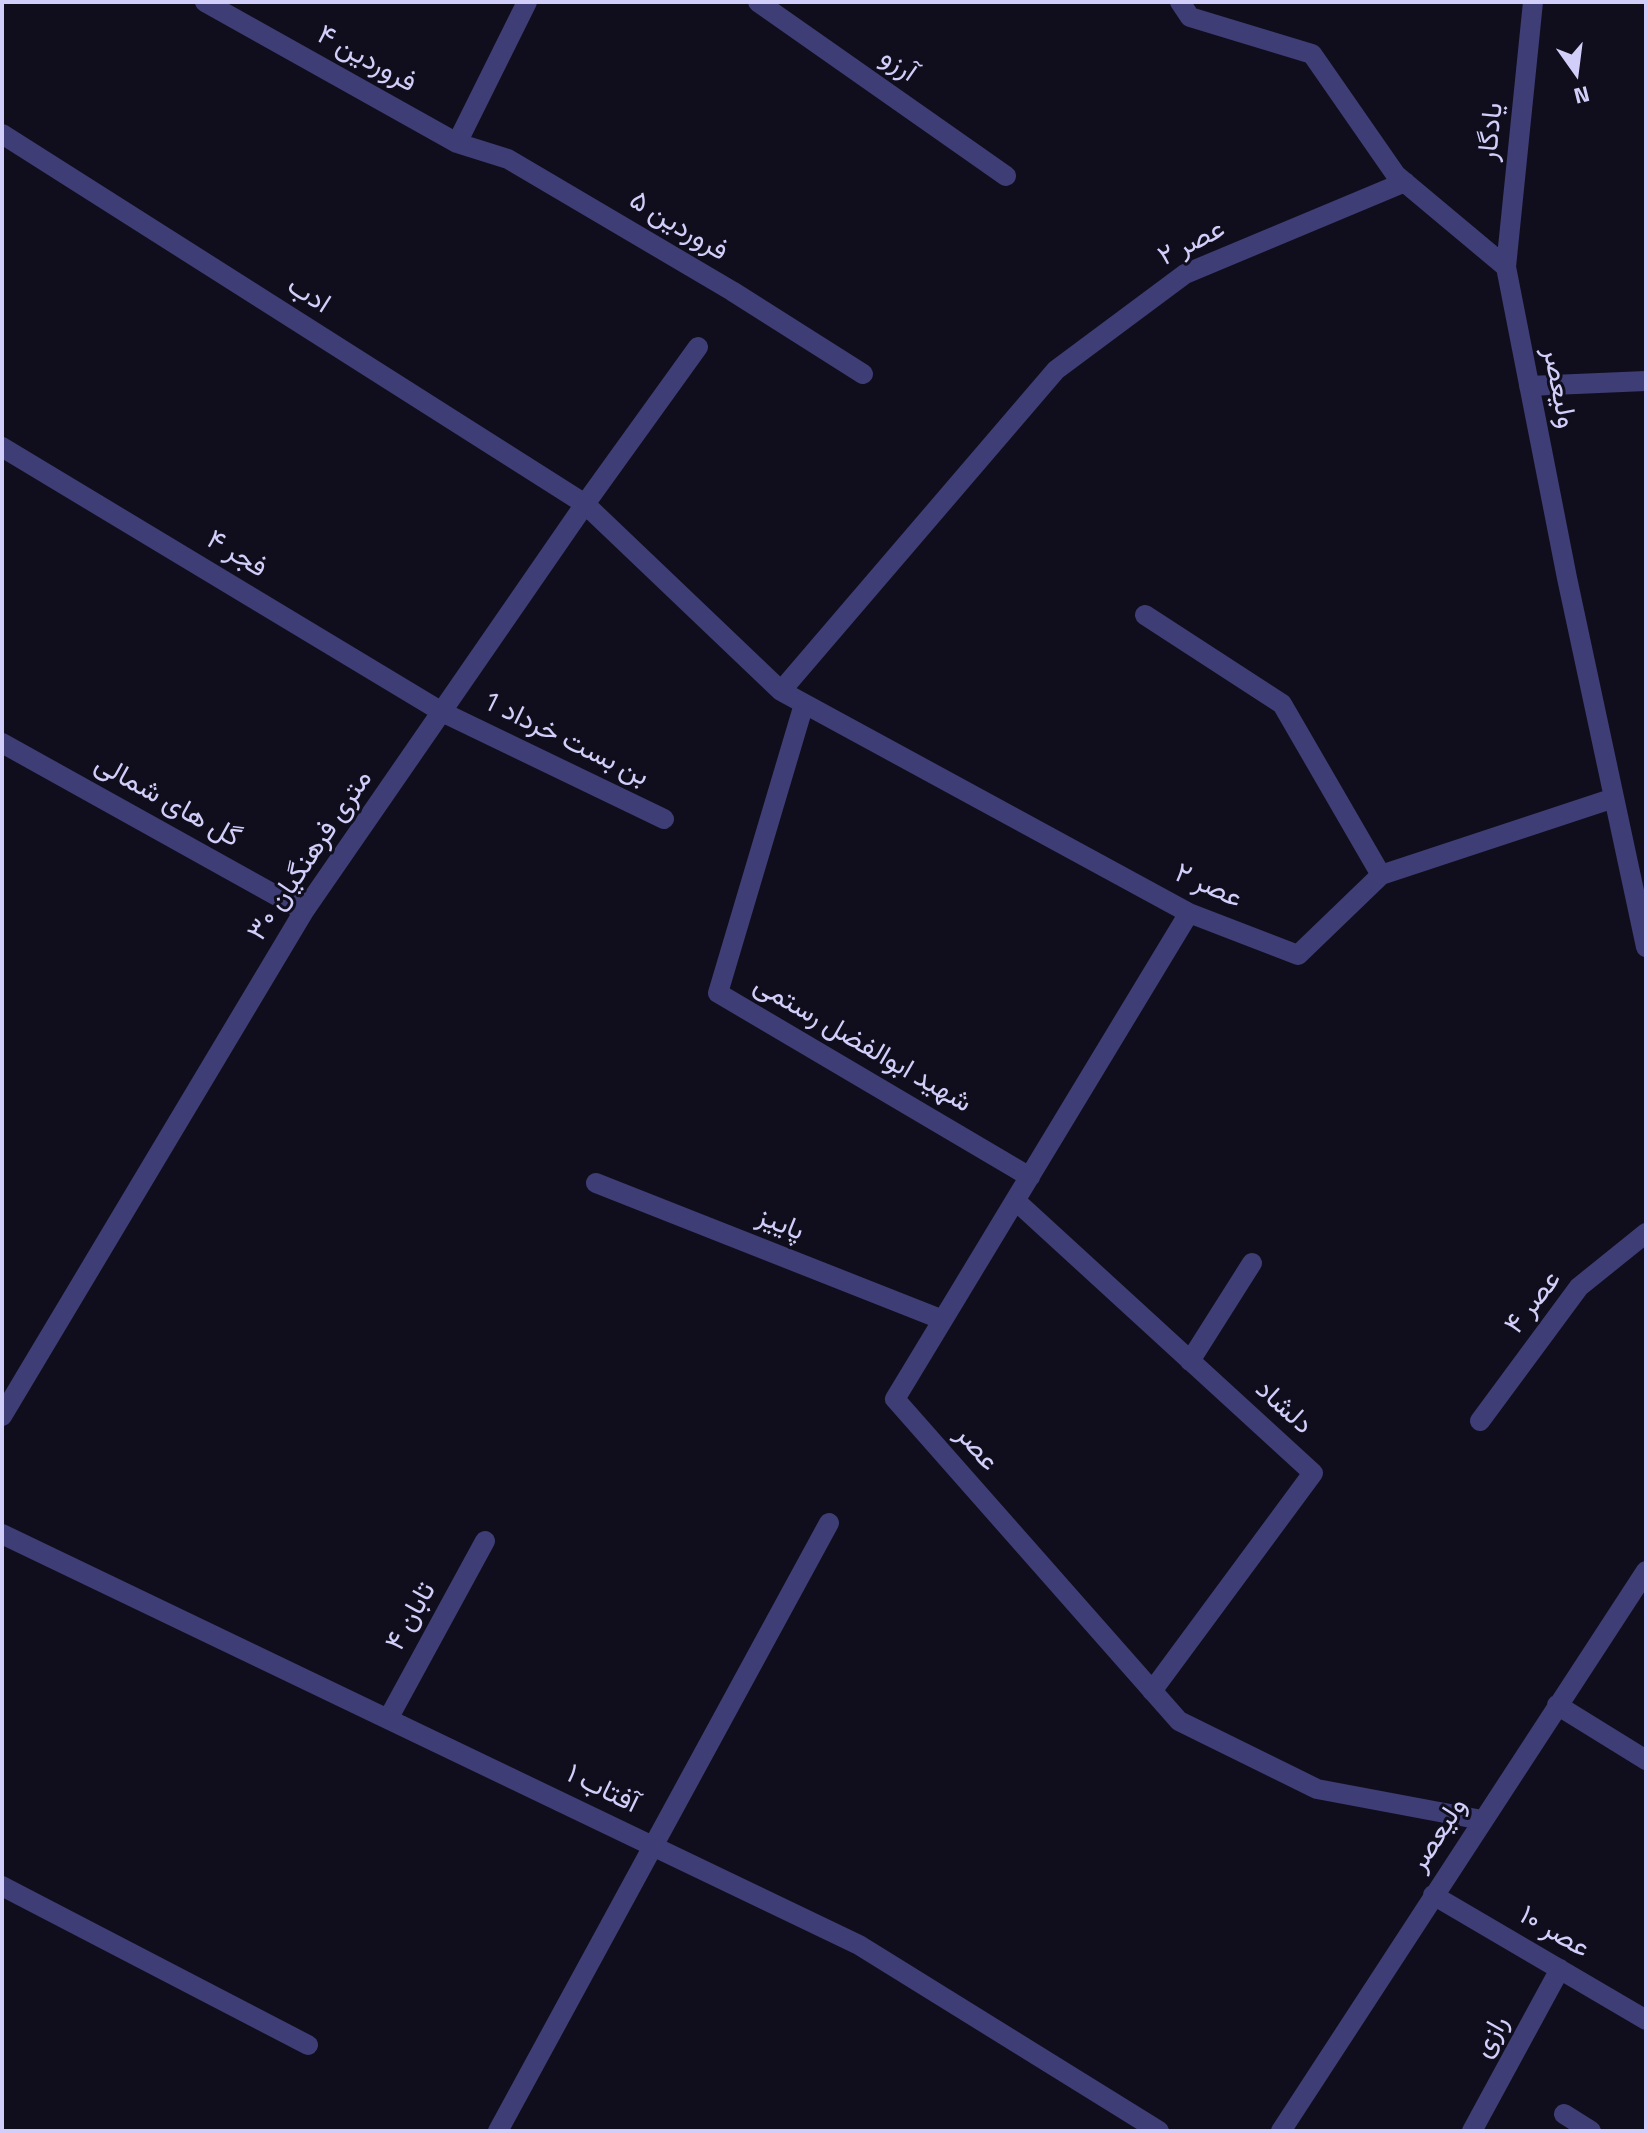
<!DOCTYPE html>
<meta charset="utf-8">
<style>
body{margin:0}
#map{position:relative;width:1648px;height:2133px;overflow:hidden;background:#100e1c;font-family:"Titillium Web",sans-serif}
canvas{display:block}
.frame{position:absolute;inset:0;border:4px solid #d1cefa;pointer-events:none}
.north{position:absolute;left:1536px;top:32px;width:80px;height:80px;-webkit-text-stroke:6px #100e1c;paint-order:stroke;rotate:166deg;font-size:22px;font-weight:700;line-height:32px;text-align:center;color:#d1cefa}
.north::after{content:'';display:block;margin:auto;width:28px;height:36px;background:#d1cefa;clip-path:polygon(50% 0,100% 100%,50% 72%,0 100%)}
</style>
<div id="map">
<canvas width="1648" height="2133"></canvas>
<div class="frame"></div>
<div class="north">N</div>
</div>
<script>
const g = document.querySelector('canvas').getContext('2d');
g.lineJoin = 'round';
function poly(rows) {
  const path = new Path2D();
  for (const r of rows) {
    path.moveTo(r[0], r[1]);
    for (let i = 2; i < r.length; i += 2) path.lineTo(r[i], r[i + 1]);
  }
  return path;
}
function strokePath(path, color, width, dash) {
  g.strokeStyle = color;
  g.lineWidth = width;
  g.lineCap = dash ? 'butt' : 'round';
  g.setLineDash(dash || []);
  g.stroke(path);
}
function label(font, color, halo, rows, align = 'center') {
  g.font = font + ' "Titillium Web",Vazirmatn,sans-serif';
  g.lineWidth = 6;
  g.setLineDash([]);
  g.textBaseline = 'middle';
  g.strokeStyle = halo;
  g.fillStyle = color;
  for (const [text, x, y, turn = 0] of rows) {
    g.save();
    g.translate(x, y);
    g.rotate((+turn || 0) * Math.PI / 180);
    g.textAlign = isNaN(turn) ? turn : align;
    if (halo) g.strokeText(text, 0, 0);
    g.fillText(text, 0, 0);
    g.restore();
  }
}
strokePath(poly([
 [205,2,457,143,508,159,732,291,863,374],
 [758,2,1006,176],
 [1180,2,1190,17,1312,54,1396,175,1506,267,1567,578,1646,947],
 [2,134,585,504,781,691,1189,913,1298,955,1381,875,1614,798],
 [457,143,527,2],
 [1506,267,1533,2],
 [1529,386,1646,381],
 [2,447,442,712,664,819],
 [1145,615,1282,704,1381,875],
 [781,691,1056,370,1185,274,1405,182],
 [804,704,718,993,1030,1177],
 [2,743,304,911],
 [1189,913,895,1399,1179,1721,1317,1789,1482,1820],
 [596,1183,943,1320],
 [1016,1201,1313,1473,1152,1691],
 [1190,1361,1252,1263],
 [2,1416,304,911,585,504,698,347],
 [1480,1421,1579,1287,1646,1233],
 [2,1534,859,1945,1159,2131],
 [1557,1705,1646,1760],
 [388,1719,485,1541],
 [2,1886,308,2045],
 [1433,1895,1646,2020],
 [1564,2114,1591,2131],
 [498,2131,829,1523],
 [1281,2131,1646,1571],
 [1472,2131,1560,1969]
]), '#3e3d76', 20);
label('28px', '#d1cefa', '#100e1c', [
 ["فروردین ۴",366,60,29],
 ["آرزو",898,66,35],
 ["یادگار",1492,132,-84],
 ["فروردین ۵",678,227,31],
 ["عصر ۲",1192,244,-27],
 ["ادب",308,296,32],
 ["ولیعصر",1558,388,79],
 ["فجر ۴",236,555,31],
 ["بن بست خرداد 1",565,740,26],
 ["گل های شمالی",167,802,29],
 ["۳۰ متری فرهنگیان",311,856,-56],
 ["عصر ۲",1208,887,24],
 ["شهید ابوالفضل رستمی",862,1045,30],
 ["پاییز",780,1225,22],
 ["عصر ۴",1534,1303,-52],
 ["دلشاد",1283,1408,42],
 ["عصر",976,1449,49],
 ["تابان ۴",412,1617,-61],
 ["آفتاب ۱",602,1790,26],
 ["ولیعصر",1439,1835,-57],
 ["عصر ۱۰",1554,1933,30],
 ["رازی",1492,2037,-61]
]);
</script>
